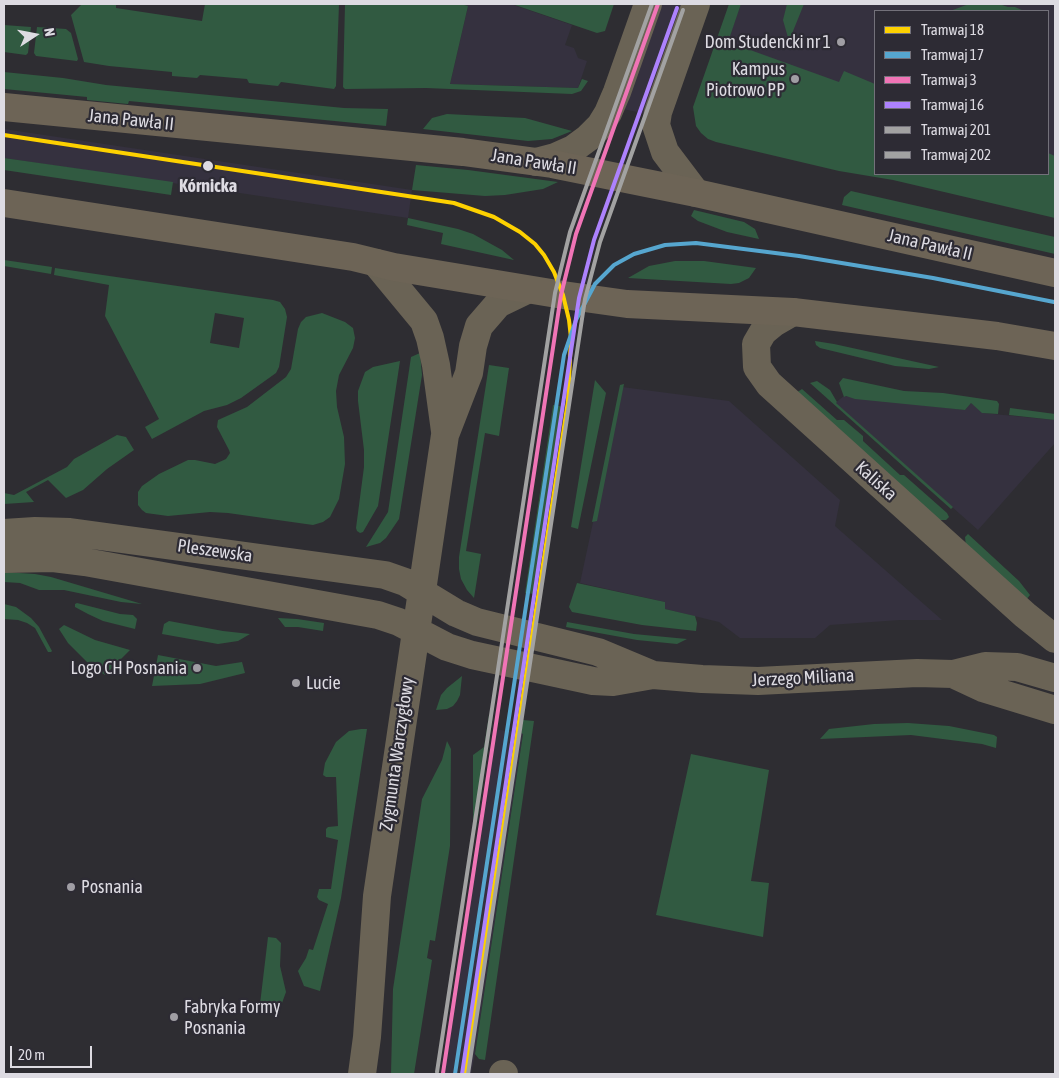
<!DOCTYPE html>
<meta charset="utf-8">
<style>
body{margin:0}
#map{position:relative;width:1059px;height:1078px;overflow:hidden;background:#2e2d32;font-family:"Asap Condensed",sans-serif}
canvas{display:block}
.frame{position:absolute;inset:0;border:5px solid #dddbe2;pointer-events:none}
.legend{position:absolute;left:874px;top:10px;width:175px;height:165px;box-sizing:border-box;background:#2d2b34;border:1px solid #73717a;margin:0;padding:6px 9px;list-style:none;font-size:15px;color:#dddbe2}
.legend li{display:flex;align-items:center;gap:10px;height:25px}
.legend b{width:25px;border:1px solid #73717a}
.north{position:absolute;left:10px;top:10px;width:50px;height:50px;-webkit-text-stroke:4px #2d2b34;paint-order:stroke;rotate:79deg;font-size:14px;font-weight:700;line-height:20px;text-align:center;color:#dddbe2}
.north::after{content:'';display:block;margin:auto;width:18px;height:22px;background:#dddbe2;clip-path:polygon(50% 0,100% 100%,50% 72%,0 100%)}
.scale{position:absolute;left:10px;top:1046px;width:82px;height:22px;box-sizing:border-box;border:2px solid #dddbe2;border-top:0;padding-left:6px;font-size:15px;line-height:18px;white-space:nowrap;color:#dddbe2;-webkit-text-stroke:4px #2d2b34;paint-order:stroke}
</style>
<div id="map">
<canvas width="1059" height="1078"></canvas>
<div class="frame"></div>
<ul class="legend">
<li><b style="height:6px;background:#fdd100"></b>Tramwaj 18</li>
<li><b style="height:6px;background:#56a6cf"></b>Tramwaj 17</li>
<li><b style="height:6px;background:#f074b6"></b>Tramwaj 3</li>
<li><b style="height:6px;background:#ad82fd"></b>Tramwaj 16</li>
<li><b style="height:6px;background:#a2a2a2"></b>Tramwaj 201</li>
<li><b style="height:6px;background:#a2a2a2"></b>Tramwaj 202</li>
</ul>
<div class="north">N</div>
<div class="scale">20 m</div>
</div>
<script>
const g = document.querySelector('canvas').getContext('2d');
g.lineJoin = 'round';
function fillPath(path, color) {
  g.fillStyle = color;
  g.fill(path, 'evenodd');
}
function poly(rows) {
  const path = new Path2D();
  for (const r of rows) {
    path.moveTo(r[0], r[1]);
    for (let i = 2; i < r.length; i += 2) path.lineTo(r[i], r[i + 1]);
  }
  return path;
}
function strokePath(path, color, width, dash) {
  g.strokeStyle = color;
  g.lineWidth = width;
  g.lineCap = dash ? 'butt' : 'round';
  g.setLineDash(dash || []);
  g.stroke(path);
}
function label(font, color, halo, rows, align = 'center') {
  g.font = font + ' "Asap Condensed",sans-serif';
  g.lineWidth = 4.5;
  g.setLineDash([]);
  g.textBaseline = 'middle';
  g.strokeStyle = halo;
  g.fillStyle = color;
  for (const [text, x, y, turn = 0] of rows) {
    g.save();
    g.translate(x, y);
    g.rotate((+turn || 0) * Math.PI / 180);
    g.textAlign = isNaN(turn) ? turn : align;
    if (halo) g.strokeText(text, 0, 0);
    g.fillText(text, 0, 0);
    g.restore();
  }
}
fillPath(poly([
 [461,4,511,4,572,25,565,45,574,48,578,58,587,61,578,88,450,84,468,6],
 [656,4,688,4,652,115,618,108],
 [741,4,1055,4,1055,208,1048,174,1048,11,875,11,875,166,700,117],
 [4,129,412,190,408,218,4,158],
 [622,387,729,401,840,500,835,526,942,620,900,620,830,625,815,638,740,638,719,622,665,609,665,602,580,583],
 [844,396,965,410,971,403,983,413,1055,420,1055,443,978,530,835,403],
 [494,729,523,733,475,1054,471,1074,441,1074]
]), '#35313f');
fillPath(poly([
 [82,4,116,4,116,8,202,21,205,4,339,4,336,86,334,89,281,82,278,86,249,83,247,79,200,75,197,78,172,76,172,72,109,66,84,62,71,15],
 [345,4,461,4,468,6,450,84,578,88,582,79,588,81,581,91,572,94,426,88,345,89,343,87],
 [512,4,614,4,605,31,597,33],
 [729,4,741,4,728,42,839,82,844,71,875,84,875,174,1048,174,1048,153,1055,156,1055,218,893,180,839,171,716,142,708,139,701,133,696,126,693,107],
 [787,4,804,4,789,41,783,20],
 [969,4,999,4,1008,7,1015,7,1024,11,950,11],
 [4,25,31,27,28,53,26,55,4,52],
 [37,27,66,29,71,33,78,59,77,61,36,56,34,53],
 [4,72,63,78,106,85,344,108,388,109,386,126,129,101,128,104,87,100,87,97,4,89],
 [447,114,525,118,572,131,552,139,528,141,423,129,432,118],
 [4,158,173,182,171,195,4,170],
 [416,165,468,170,558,182,543,189,505,195,485,196,412,190],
 [851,191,1055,237,1055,254,842,205,844,197],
 [694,210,744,222,755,229,759,239,727,232,698,221,691,216],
 [408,218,458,229,473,234,502,250,514,260,441,244,443,233,407,225],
 [4,260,52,267,51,274,4,266],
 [675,261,704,261,756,268,749,278,739,283,731,284,628,278,649,266],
 [55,268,273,300,280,302,285,309,287,317,279,367,276,373,241,398,227,405,204,411,152,439,145,427,159,419,105,316,109,285,54,275],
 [215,313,244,318,239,348,210,343],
 [322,313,345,322,353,328,355,338,353,348,339,375,336,391,337,407,344,437,345,464,339,499,330,517,323,522,313,525,228,513,210,512,168,516,146,513,142,510,138,505,138,492,142,486,159,474,188,460,195,460,215,464,226,459,230,453,229,450,217,427,218,420,247,407,286,377,291,369,298,329,301,322,306,317],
 [815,341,834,344,939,367,929,369,895,366,820,348,816,345],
 [420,353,422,375,399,519,386,538,380,543,366,547,388,512,411,357],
 [400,361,378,506,363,532,360,533,357,531,356,528,364,467,364,450,358,401,358,391,365,372,373,367],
 [489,365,509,368,499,436,485,433,466,551,481,554,474,598,467,590,461,579,459,569,459,557],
 [843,378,904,391,943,393,997,401,999,404,998,414,982,413,971,403,965,410,855,399,846,396,844,397,839,383],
 [595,380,606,393,578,529,571,527],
 [817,381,830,390,837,402,836,403,953,507,951,509,810,383],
 [624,384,597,521,592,522,620,385],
 [802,389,837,420,844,420,863,436,863,441,900,475,904,475,947,513,949,517,946,520,937,520,796,393],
 [553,405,564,407,535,594,525,593],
 [1010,408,1055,414,1055,420,1009,415],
 [117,435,126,437,134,450,107,469,83,490,66,498,48,480,26,492,34,502,4,504,4,493,14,495,67,467,74,459],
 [968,534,1019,581,1030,595,1026,600,966,546,965,537],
 [4,572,35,574,51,577,142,604,121,602,64,590,39,590,20,583,4,582],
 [577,583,665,602,665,609,695,616,697,623,696,631,642,625,572,612,569,607],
 [77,603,120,614,133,615,137,619,135,629,103,621,88,614,75,607,75,604],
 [4,604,16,607,31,618,39,627,52,651,51,652,48,652,35,628,27,623,18,620,4,619],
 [278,618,297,619,324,623,323,631,298,627,285,627],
 [169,621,223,631,250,634,238,641,218,644,162,634,164,624],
 [567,622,634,634,687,639,677,644,637,640,566,627],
 [64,625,95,640,130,650,105,675,91,666,68,643,59,629],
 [158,655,216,666,242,662,245,673,200,684,152,686],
 [462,676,460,695,457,701,453,706,447,709,436,710,441,695,447,688],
 [489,715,493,715,476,830,473,829,473,755,484,747],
 [523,720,534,721,485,1060,479,1059,475,1054,523,734,521,733],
 [908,723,949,726,994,735,997,737,996,748,982,744,911,735,820,739,829,729,874,724],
 [361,729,367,729,341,898,320,991,304,986,298,971,306,958,309,949,313,950,328,904,319,900,317,897,319,889,331,889,338,840,326,837,326,829,328,827,338,826,336,777,326,777,323,775,325,763,336,742,349,731],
 [447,741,451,749,450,846,435,941,430,940,427,958,432,960,414,1074,391,1074,393,989,422,799,442,760],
 [691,754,769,770,751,881,769,883,763,937,656,915],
 [268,937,276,938,281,943,280,966,286,992,282,1003,273,1006,260,1004]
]), '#315a41');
strokePath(poly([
 [696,193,665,152,656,125,658,112,696,4],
 [376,263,424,321,430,338,436,365,445,431],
 [793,312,774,323,763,332,756,344,757,367,769,384,1025,615,1055,639],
 [4,533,35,531,70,532,385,575,405,582,456,613,477,622,598,652,653,675],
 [4,559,53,558,85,562,378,615,399,622,447,647,472,655,593,681,613,682,653,675,702,679,758,681,917,673,953,674,985,666,1017,667,1055,678],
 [953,674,983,688,1055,710],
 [362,1074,367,1037,377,896,445,435,469,373,473,346,479,326,498,304,527,290],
 [503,1074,504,1074]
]), '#6a6355', 28);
strokePath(poly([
 [536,162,555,157,573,149,588,138,600,126,608,113,617,92,648,4]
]), '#6a6355', 28);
strokePath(poly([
 [4,107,463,152,552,164,696,193,1055,273],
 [4,203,353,257,394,267,563,295,627,304,793,312,997,336,1055,346]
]), '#6d6456', 28);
strokePath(poly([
 [4,135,454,203,494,217,520,232,535,244,544,255,554,272,563,295,569,320,571,338,568,401,465,1074]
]), '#fdd100', 4);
strokePath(poly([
 [455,1074,564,355,576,320,595,284,614,265,634,254,665,245,696,243,799,256,933,278,1054,302]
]), '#56a6cf', 4);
strokePath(poly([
 [443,1073,561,295,576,234,658,4]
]), '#f074b6', 4);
strokePath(poly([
 [462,1074,579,298,594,240,677,8]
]), '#ad82fd', 4);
strokePath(poly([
 [437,1072,555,293,570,232,652,4]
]), '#a2a2a2', 4);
strokePath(poly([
 [468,1074,585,299,600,242,683,10]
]), '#a2a2a2', 4);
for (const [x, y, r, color] of [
 [841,42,5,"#a09ea4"],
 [795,79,5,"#a09ea4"],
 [208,166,6,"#dddbe2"],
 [197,668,5,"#a09ea4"],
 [296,683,5,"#a09ea4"],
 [71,887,5,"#a09ea4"],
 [174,1017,5,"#a09ea4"]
]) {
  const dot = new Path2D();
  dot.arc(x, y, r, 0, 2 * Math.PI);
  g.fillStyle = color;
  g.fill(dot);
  strokePath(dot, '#2d2b34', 2);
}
label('18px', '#dddbe2', '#2d2b34', [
 ["Dom Studencki nr 1",831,42],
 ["Kampus",785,69],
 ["Piotrowo PP",785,90],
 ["Logo CH Posnania",187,668],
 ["Lucie",306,683,"left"],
 ["Posnania",81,887,"left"],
 ["Fabryka Formy",184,1007,"left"],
 ["Posnania",184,1028,"left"]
], 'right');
label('18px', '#dddbe2', '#2d2b34', [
 ["Jana Pawła II",131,120,6],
 ["Jana Pawła II",534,162,9],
 ["Jana Pawła II",930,245,13],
 ["Kaliska",876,481,42],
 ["Pleszewska",215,551,8],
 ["Jerzego Miliana",803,678,-3],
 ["Zygmunta Warczygłowy",397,754,-82]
]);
label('bold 18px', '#dddbe2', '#2d2b34', [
 ["Kórnicka",208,186]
]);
</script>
